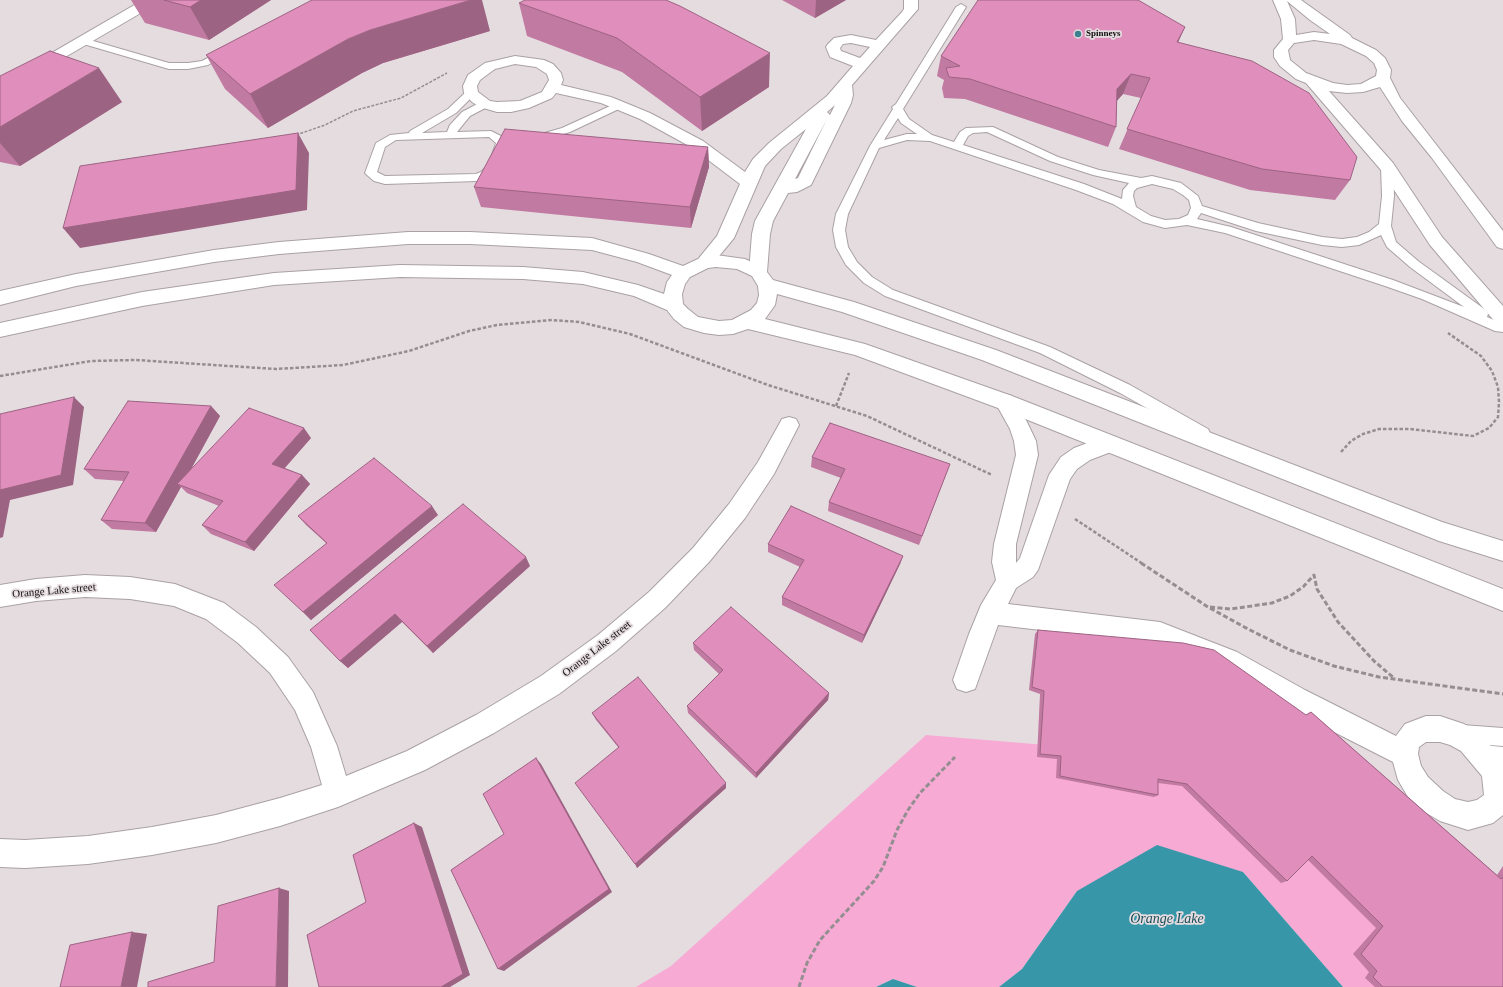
<!DOCTYPE html>
<style>
body{margin:0}
canvas{display:block;background:#e5dce0}
</style>
<canvas width="1503" height="987"></canvas>
<script>
const g = document.querySelector('canvas').getContext('2d');
g.lineJoin = 'round';
function fillPath(path, color) {
  g.fillStyle = color;
  g.fill(path, 'evenodd');
}
function poly(rows) {
  const path = new Path2D();
  for (const r of rows) {
    path.moveTo(r[0], r[1]);
    for (let i = 2; i < r.length; i += 2) path.lineTo(r[i], r[i + 1]);
  }
  return path;
}
function strokePath(path, color, width, dash) {
  g.strokeStyle = color;
  g.lineWidth = width;
  g.lineCap = dash ? 'butt' : 'round';
  g.setLineDash(dash || []);
  g.stroke(path);
}
function label(font, color, halo, rows, align = 'center') {
  g.font = font + ' "Times New Roman",serif';
  g.lineWidth = 3.5;
  g.setLineDash([]);
  g.textBaseline = 'middle';
  g.strokeStyle = halo;
  g.fillStyle = color;
  for (const [text, x, y, turn = 0] of rows) {
    g.save();
    g.translate(x, y);
    g.rotate((+turn || 0) * Math.PI / 180);
    g.textAlign = isNaN(turn) ? turn : align;
    if (halo) g.strokeText(text, 0, 0);
    g.fillText(text, 0, 0);
    g.restore();
  }
}
fillPath(poly([
 [926,735,1299,766,1503,987,1343,987,1243,872,1077,891,1022,969,999,987,917,987,893,979,876,987,636,987,671,966]
]), '#f7abd4');
fillPath(poly([
 [1157,845,1243,872,1343,987,999,987,1022,969,1077,891],
 [893,979,917,987,876,987]
]), '#3797a9');
const service = poly([
 [961,4,966,7,903,109,909,119,932,135,954,142,960,132,966,128,993,127,1058,157,1099,170,1141,178,1152,176,1181,183,1198,196,1202,206,1258,223,1322,237,1342,239,1357,237,1369,232,1379,224,1382,196,1381,167,1383,165,1391,165,1393,167,1394,196,1391,226,1396,242,1418,261,1487,311,1488,314,1487,317,1503,324,1503,332,1495,331,1422,299,1385,286,1225,233,1187,225,1165,228,1143,222,1113,204,1076,190,930,141,907,140,879,148,848,214,845,230,848,247,857,262,872,277,893,290,1050,347,1130,385,1208,429,1210,433,1208,437,1203,439,1198,437,1120,393,1040,353,885,296,864,283,846,265,836,247,833,230,836,214,870,146,893,109,892,107,896,104,956,7,961,4],
 [898,118,901,123,917,134,907,134,884,140,898,118],
 [987,132,1050,161,1093,175,1129,183,1123,190,1122,199,1084,184,963,145,968,136,973,133,987,132],
 [1152,184,1173,189,1183,195,1189,200,1191,208,1188,215,1179,219,1165,220,1151,216,1136,207,1133,196,1134,191,1137,188,1152,184],
 [1201,213,1256,231,1322,245,1342,247,1359,245,1381,235,1387,247,1410,267,1464,307,1393,280,1231,227,1197,219,1201,213],
 [83,38,169,63,188,63,202,61,227,48,232,51,208,65,188,69,169,69,80,43,78,41,83,38],
 [471,90,476,93,456,113,422,133,447,132,450,125,462,112,481,102,489,102,490,104,489,106,470,116,457,132,491,131,501,136,506,143,501,164,496,171,489,176,477,181,385,184,374,181,367,175,365,173,376,143,390,135,409,133,410,131,448,109,467,91,471,90],
 [489,137,496,143,489,164,481,172,476,174,385,176,377,172,385,147,396,140,489,137],
 [619,102,623,103,624,105,623,107,570,132,538,141,533,138,534,136,562,128,619,102],
 [1462,725,1503,728,1503,746,1462,743,1456,740,1453,734,1456,728,1462,725],
 [1482,745,1503,747,1503,765,1482,763,1476,760,1473,754,1476,748,1482,745]
]);
const minor = poly([
 [143,0,160,0,158,3,5,92,0,93,0,83,143,0],
 [904,0,918,0,918,9,852,85,853,95,851,103,811,185,797,192,788,193,773,221,770,234,767,272,764,276,758,278,752,276,749,272,752,234,755,221,806,129,781,149,765,166,734,238,710,267,704,269,698,267,695,263,717,236,740,184,691,147,640,119,601,103,556,93,552,98,529,108,511,112,497,112,480,107,472,102,464,93,463,86,468,75,485,63,515,56,544,60,553,64,561,73,563,80,561,85,611,97,650,113,703,141,745,172,753,159,769,143,827,96,853,66,830,57,826,47,828,44,834,38,851,35,876,40,902,12,904,9,904,0],
 [851,43,870,47,860,58,841,51,840,48,843,44,851,43],
 [515,64,536,67,547,74,549,80,542,92,520,101,497,102,490,101,478,92,477,86,480,80,495,69,515,64],
 [835,105,830,115,827,112,835,105],
 [827,119,798,178,795,179,827,119],
 [1005,394,1012,396,1027,422,1036,441,1038,455,1016,544,1016,563,1020,558,1049,475,1061,457,1074,448,1109,435,1116,438,1120,444,1116,450,1090,460,1077,469,1070,479,1038,570,1033,577,1016,588,1008,604,1160,622,1237,652,1305,690,1396,736,1405,724,1426,716,1440,716,1464,724,1479,733,1501,758,1503,761,1503,815,1493,823,1468,830,1440,821,1423,811,1408,797,1398,780,1393,762,1287,708,1219,668,1160,644,998,625,975,689,966,692,957,689,953,680,969,634,981,605,996,580,992,562,994,544,1016,455,1014,441,1010,429,995,402,998,396,1005,394],
 [1426,742,1440,742,1450,745,1461,751,1482,776,1484,795,1477,800,1468,802,1455,799,1443,791,1428,777,1421,766,1418,754,1419,747,1426,742],
 [789,417,796,419,799,425,774,474,745,518,709,562,665,608,616,651,559,694,494,733,425,770,338,807,280,826,216,843,152,855,88,864,25,868,0,867,0,839,25,840,88,836,152,827,216,815,280,798,322,785,311,747,295,710,270,673,238,643,206,619,174,606,130,599,85,597,36,601,0,607,0,585,36,579,85,575,130,577,175,584,224,603,256,627,288,657,313,692,337,746,346,776,407,751,476,715,541,676,598,635,649,592,693,548,729,504,758,462,782,419,789,417]
]);
const tertiary = poly([
 [1273,0,1301,0,1350,35,1352,38,1376,50,1385,58,1391,70,1390,78,1400,98,1503,231,1503,249,1497,247,1432,158,1402,121,1380,87,1363,92,1347,93,1329,91,1393,163,1442,237,1503,306,1503,325,1496,323,1430,245,1381,170,1306,83,1296,79,1280,66,1274,57,1274,50,1283,39,1281,19,1273,0],
 [1287,1,1310,20,1330,34,1314,32,1296,35,1295,19,1287,1],
 [1314,40,1341,44,1366,56,1374,63,1377,70,1376,76,1361,84,1347,85,1333,83,1306,73,1290,60,1288,50,1294,43,1314,40],
 [408,232,470,232,592,238,649,254,683,266,698,259,716,255,745,259,764,268,773,280,854,302,996,350,1442,522,1503,541,1503,561,1439,541,982,360,842,312,777,294,775,305,765,319,865,344,1012,396,1503,589,1503,611,998,408,855,355,748,329,733,334,719,335,704,333,684,327,674,319,667,310,634,296,583,284,523,279,400,277,274,285,142,306,0,337,0,323,142,292,274,273,400,265,523,267,583,272,638,285,664,294,667,282,672,275,637,262,592,250,470,244,408,244,279,254,214,262,76,286,0,305,0,291,76,274,214,250,279,242,408,232],
 [716,267,737,269,752,276,758,286,759,295,757,303,751,310,732,320,719,321,698,317,688,309,683,304,682,294,685,284,690,277,708,268,716,267]
]);
strokePath(service, '#a9a1a5', 2);
strokePath(minor, '#a9a1a5', 2);
strokePath(tertiary, '#a9a1a5', 2);
strokePath(poly([
 [296,135,325,125,353,111,401,98,447,73]
]), '#958e91', 1.5, [3, 1.5]);
strokePath(poly([
 [0,376,91,361,136,360,276,369,343,365,409,351,469,331,497,325,552,320,579,322,630,334,768,385,867,416,992,475],
 [836,406,849,373],
 [1341,452,1351,441,1363,434,1379,429,1410,429,1473,436,1489,428,1498,417,1499,402,1498,387,1492,371,1481,356,1448,333],
 [1075,519,1143,564]
]), '#958e91', 2.5, [3.5, 2]);
strokePath(poly([
 [1141,563,1208,607,1248,629,1290,650,1334,666,1379,677,1503,694],
 [1210,607,1231,609,1272,603,1290,596,1303,587,1314,575,1317,589,1338,622,1374,661,1395,679],
 [799,987,807,963,820,940,874,881,883,867,897,830,908,810,920,793,955,757]
]), '#958e91', 3, [5, 2.5]);
fillPath(service, '#fff');
fillPath(minor, '#fff');
fillPath(tertiary, '#fff');
fillPath(poly([
 [131,0,271,0,209,40,145,23],
 [782,0,846,0,815,18],
 [519,3,769,87,702,131,622,72,527,36],
 [1185,27,1178,42,1350,180,1335,200,1250,190,1119,149,1141,98,1123,94,1117,101,1116,127,1108,147,965,99,944,98,942,88,944,80,937,76,941,56],
 [490,31,383,63,362,73,268,128,225,89,206,55],
 [0,76,122,102,20,166,0,162],
 [708,147,709,167,691,228,481,207,474,187],
 [211,406,220,416,190,470,311,438,285,468,302,475,310,484,254,551,211,534,202,525,219,506,187,493,181,487,156,532,112,529,101,520,124,481,95,479,84,469],
 [812,457,950,464,919,545,828,511,829,502,841,478,811,467],
 [438,515,311,620,303,612,326,543,306,525,298,516],
 [768,544,903,556,900,564,862,643,782,605,782,597,800,567,768,552],
 [530,566,433,653,402,622,348,668,340,661,310,630],
 [1038,630,1306,715,1311,712,1497,875,1503,866,1503,987,1375,987,1365,978,1369,972,1353,954,1376,928,1308,860,1287,881,1281,883,1182,786,1158,783,1158,795,1154,797,1056,778,1057,759,1037,757,1040,694,1029,690,1035,634],
 [693,643,829,693,828,700,756,778,688,713,687,706,719,674,694,650],
 [592,713,726,783,726,788,637,868,618,747,596,720]
]), '#c17aa1');
fillPath(poly([
 [201,0,271,0,209,40,190,7],
 [471,0,482,0,490,31,383,63,362,73,268,128,250,94,348,39,370,30],
 [816,0,846,0,815,18],
 [1185,27,1176,47,1177,42],
 [770,53,769,87,702,131,700,97],
 [99,68,122,102,20,166,0,143,0,127],
 [1131,74,1123,94,1109,109,1117,89],
 [298,133,309,153,307,210,80,248,63,228],
 [708,147,709,167,691,228,690,207],
 [74,397,84,407,73,485,10,500,3,537,0,538,0,490],
 [211,406,220,416,182,486,177,484,181,487,156,532,145,523],
 [304,428,311,438,280,473,272,464],
 [302,475,310,484,254,551,245,542],
 [432,506,438,515,311,620,303,612],
 [903,556,900,564,862,643,864,635],
 [526,557,530,566,433,653,427,646],
 [395,614,402,622,348,668,340,661],
 [829,693,828,700,756,778,756,773],
 [536,758,541,764,612,892,504,971,498,969],
 [726,783,726,788,637,868,635,864],
 [414,823,422,827,470,975,450,987,441,987],
 [279,888,289,891,288,987,276,987],
 [132,932,147,934,137,987,121,987]
]), '#9d6383');
const building = poly([
 [164,0,201,0,190,7,164,0],
 [312,0,471,0,370,30,348,39,250,94,206,55,310,1,312,0],
 [525,0,666,0,680,6,770,53,700,97,617,38,519,3,525,0],
 [978,0,1138,0,1185,27,1177,42,1252,61,1309,93,1357,157,1350,180,1262,169,1127,129,1150,78,1131,74,1117,89,1116,127,970,79,949,77,946,68,960,66,941,56,978,0],
 [50,51,99,68,0,127,0,76,50,51],
 [505,129,708,147,690,207,474,187,505,129],
 [298,133,296,190,63,228,80,166,298,133],
 [74,397,61,475,0,490,0,414,74,397],
 [128,401,211,406,145,523,101,520,129,472,84,469,128,401],
 [249,408,304,428,272,464,302,475,245,542,202,525,223,501,177,484,249,408],
 [830,423,950,464,922,536,829,502,845,469,812,457,830,423],
 [374,458,432,506,303,612,274,585,327,543,298,516,374,458],
 [463,504,526,557,427,646,395,614,340,661,310,630,463,504],
 [791,506,903,556,864,635,782,597,804,560,768,544,791,506],
 [731,607,829,693,756,773,687,706,723,670,693,643,731,607],
 [1038,630,1183,643,1214,650,1306,715,1311,712,1501,879,1503,877,1503,987,1383,987,1373,977,1377,971,1361,954,1383,926,1312,856,1287,881,1187,784,1158,779,1158,795,1060,776,1061,756,1040,754,1044,691,1032,687,1038,630],
 [638,677,726,783,635,864,575,783,619,747,592,713,638,677],
 [536,758,609,889,498,969,451,870,504,834,483,794,536,758],
 [414,823,463,974,441,987,319,987,307,935,366,902,353,855,414,823],
 [279,888,276,987,148,987,148,982,214,962,218,906,279,888],
 [132,932,121,987,60,987,70,945,132,932]
]);
fillPath(building, '#e08ebb');
strokePath(building, '#9d6383', 1);
for (const [x, y, r, color] of [
 [1078,34,4,"#3c818f"]
]) {
  const dot = new Path2D();
  dot.arc(x, y, r, 0, 2 * Math.PI);
  g.fillStyle = color;
  g.fill(dot);
  strokePath(dot, '#e5dce0', 1.5);
}
label('bold 9px', '#110e0f', '#e5dce0', [
 ["Spinneys",1086,34]
], 'left');
label('11px', '#110e0f', '#e5dce0', [
 ["Orange Lake street",54,591,-5],
 ["Orange Lake street",597,649,-38]
]);
label('italic 14px', '#1a4f5a', '#e5dce0', [
 ["Orange Lake",1167,919]
]);
</script>
